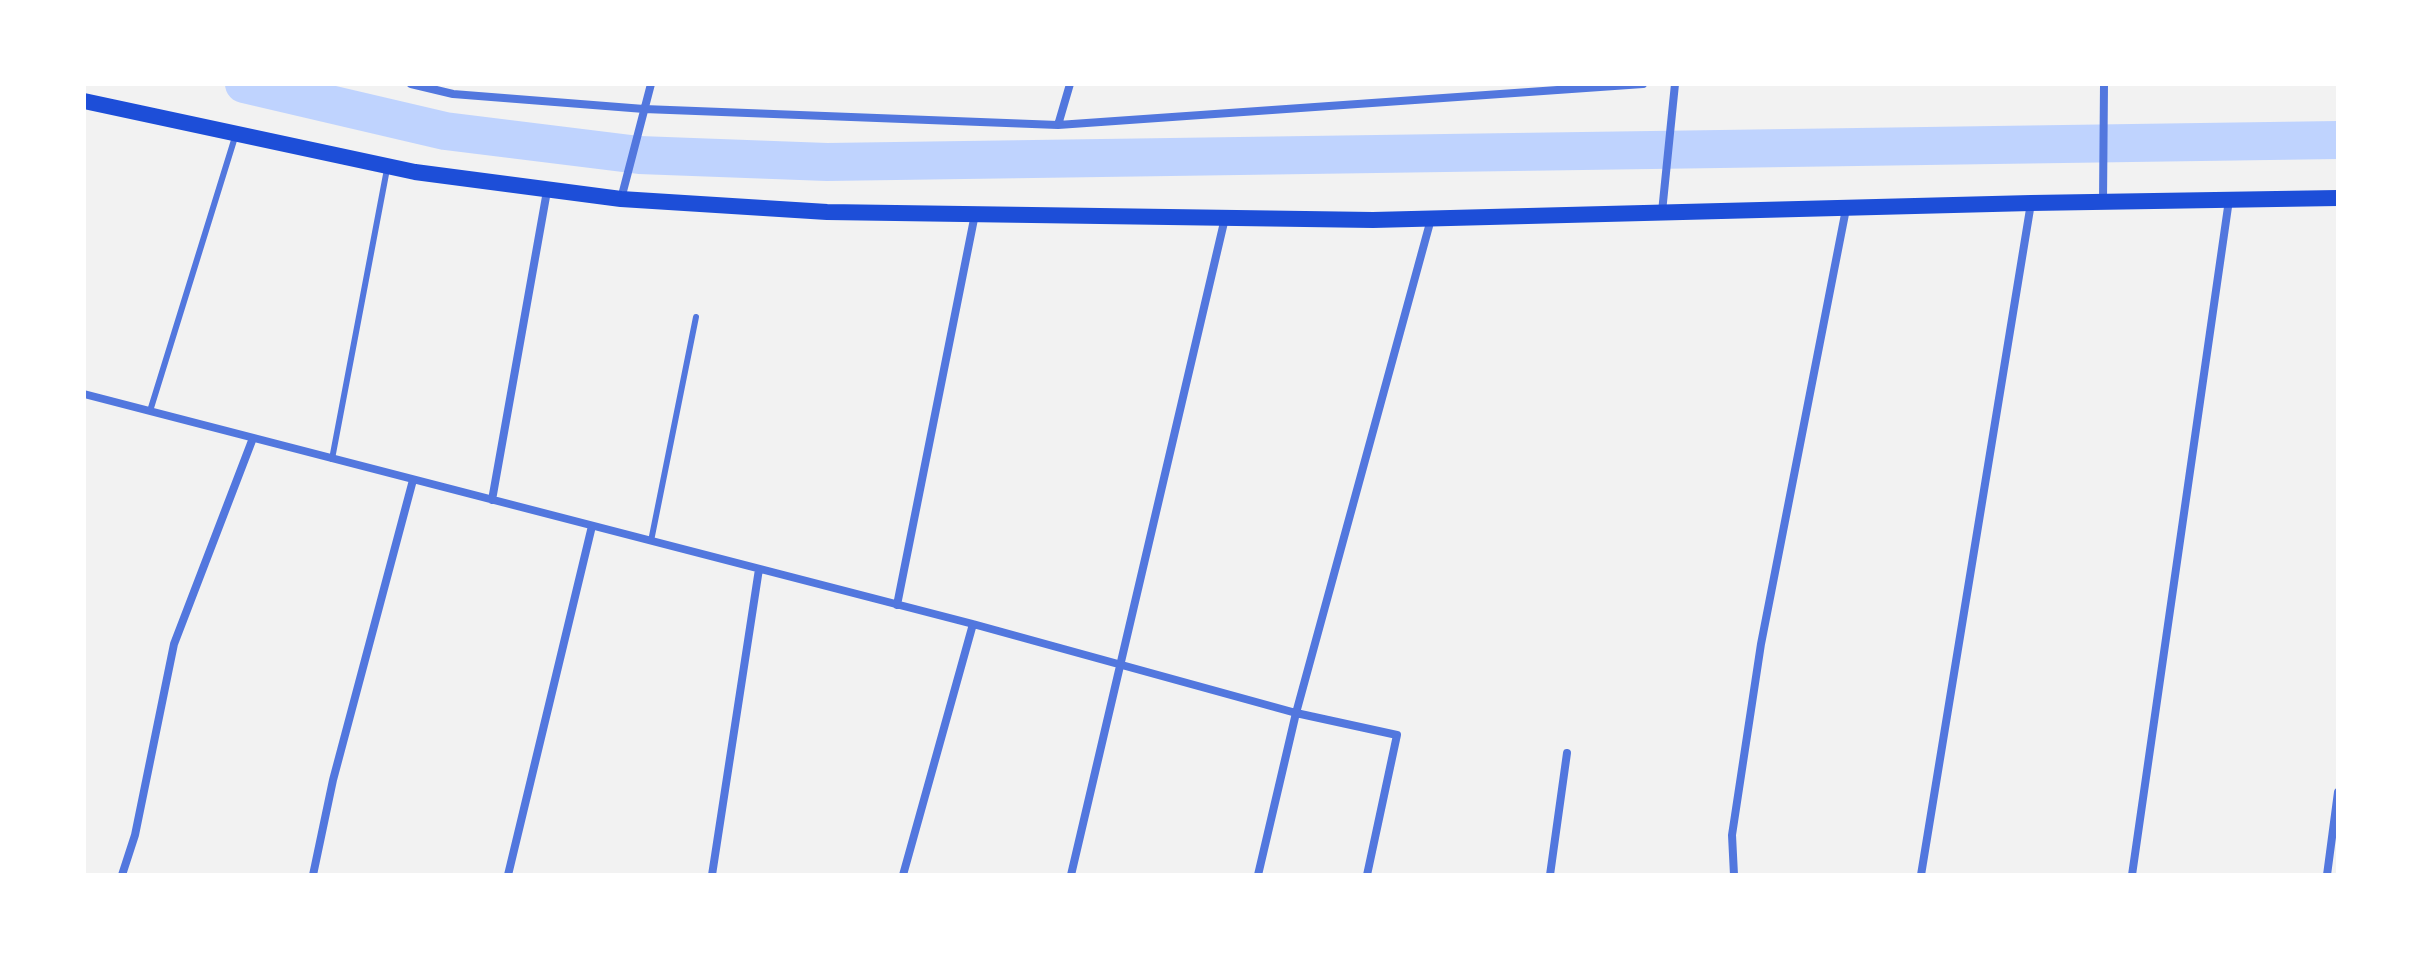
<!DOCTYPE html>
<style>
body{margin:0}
#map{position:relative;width:2422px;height:959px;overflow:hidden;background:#f2f2f2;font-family:"Golos Text",sans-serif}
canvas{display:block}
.frame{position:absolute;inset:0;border:86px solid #fff;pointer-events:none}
</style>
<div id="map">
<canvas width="2422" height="959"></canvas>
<div class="frame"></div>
</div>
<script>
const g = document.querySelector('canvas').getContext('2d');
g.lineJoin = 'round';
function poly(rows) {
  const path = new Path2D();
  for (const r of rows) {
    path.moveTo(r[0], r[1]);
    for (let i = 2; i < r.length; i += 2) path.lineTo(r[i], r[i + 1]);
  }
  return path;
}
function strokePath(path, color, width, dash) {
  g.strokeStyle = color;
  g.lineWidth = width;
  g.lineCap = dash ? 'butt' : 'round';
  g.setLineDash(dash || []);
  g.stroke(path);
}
strokePath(poly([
 [244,84,445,131,639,155,827,162,2338,140]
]), '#bfd3fe', 38);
strokePath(poly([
 [150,411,235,137],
 [332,459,387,169],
 [651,541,696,317]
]), '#5277de', 6);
strokePath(poly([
 [411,84,453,94,644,109,1058,125,1643,84],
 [1058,125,1070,84],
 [621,199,651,84],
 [2103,201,2104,84],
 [1662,212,1675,84],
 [84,394,973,624,1296,713,1431,219],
 [492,500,547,191],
 [897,605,975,214],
 [122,875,135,835,174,644,253,438],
 [313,875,333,780,413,480],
 [508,875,592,526],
 [712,875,759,569],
 [903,875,973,624],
 [1071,875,1225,218],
 [1258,875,1296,713,1397,735,1367,875],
 [1550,875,1567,753],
 [1734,875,1732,835,1761,644,1846,209],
 [1921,875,2031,203],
 [2132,875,2229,200],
 [2327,875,2338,792]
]), '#5277de', 8);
strokePath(poly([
 [84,101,415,172,621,199,827,212,1373,220,2031,203,2338,198]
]), '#1d4ed8', 16);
</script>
